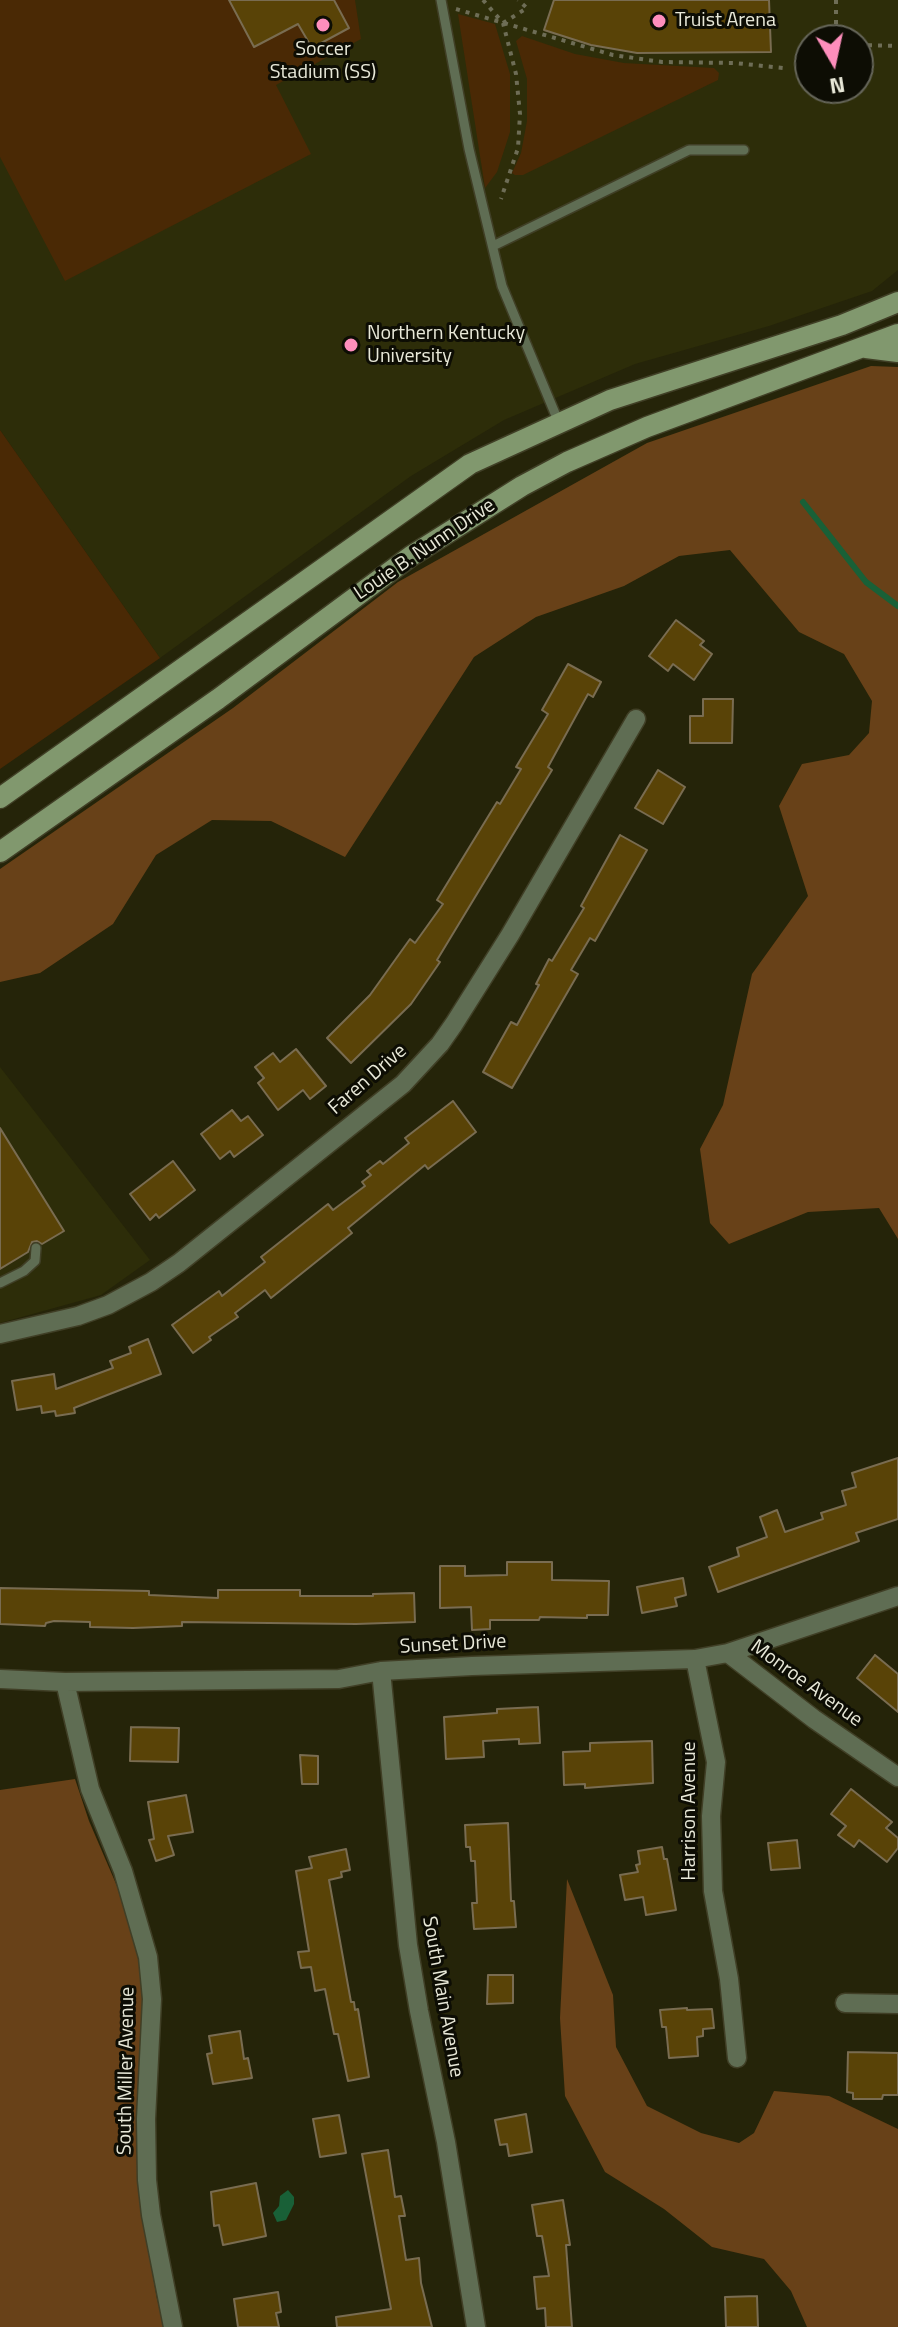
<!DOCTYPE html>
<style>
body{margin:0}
#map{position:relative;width:898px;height:2327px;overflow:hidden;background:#252409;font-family:"Titillium Web",sans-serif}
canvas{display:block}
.north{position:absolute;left:794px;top:24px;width:80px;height:80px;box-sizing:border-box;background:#0d0d04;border:2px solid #656559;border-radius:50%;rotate:171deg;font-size:22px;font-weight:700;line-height:32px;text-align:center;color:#e8e8d8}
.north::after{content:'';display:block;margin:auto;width:28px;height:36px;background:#fe8ebc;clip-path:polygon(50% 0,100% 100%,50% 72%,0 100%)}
</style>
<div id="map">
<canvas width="898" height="2327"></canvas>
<div class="north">N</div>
</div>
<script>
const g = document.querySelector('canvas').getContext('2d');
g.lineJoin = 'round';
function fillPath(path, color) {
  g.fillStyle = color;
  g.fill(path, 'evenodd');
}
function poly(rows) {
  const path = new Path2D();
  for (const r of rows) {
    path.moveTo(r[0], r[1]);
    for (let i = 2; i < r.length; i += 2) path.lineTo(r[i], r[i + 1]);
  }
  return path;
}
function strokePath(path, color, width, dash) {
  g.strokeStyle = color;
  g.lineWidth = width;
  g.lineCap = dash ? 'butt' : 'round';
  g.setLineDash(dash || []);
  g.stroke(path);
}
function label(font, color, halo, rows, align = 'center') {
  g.font = font + ' "Titillium Web",sans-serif';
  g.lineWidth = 6;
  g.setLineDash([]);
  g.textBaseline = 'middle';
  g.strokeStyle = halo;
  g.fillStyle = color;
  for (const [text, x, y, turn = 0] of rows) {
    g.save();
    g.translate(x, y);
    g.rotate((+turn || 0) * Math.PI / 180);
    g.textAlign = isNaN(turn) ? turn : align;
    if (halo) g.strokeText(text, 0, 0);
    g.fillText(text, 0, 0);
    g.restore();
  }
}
fillPath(poly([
 [0,0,898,0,898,270,872,291,769,326,635,364,504,420,411,476,160,658,0,430],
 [810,40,858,40,858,88,810,88],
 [0,1067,150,1260,101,1295,0,1323]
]), '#2d2d09');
fillPath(poly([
 [0,0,355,0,361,39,276,85,311,154,65,281,0,157],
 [458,14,495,24,510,74,510,132,497,172,485,188],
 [522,36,575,54,624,63,714,68,719,73,718,80,523,175,515,175,512,173,521,153,527,121,527,79,516,41],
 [0,430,160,658,0,769]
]), '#4a2905');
fillPath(poly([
 [871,366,898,367,898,1239,879,1208,808,1212,729,1244,710,1223,700,1149,723,1105,752,974,808,896,779,806,802,764,849,755,869,733,872,701,844,654,799,632,730,550,679,556,624,586,536,617,474,657,345,857,271,821,212,820,156,855,113,924,40,973,0,982,0,869,233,708,398,582,647,443],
 [75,1779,89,1821,129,1914,141,1973,143,2027,137,2138,142,2215,157,2299,165,2327,0,2327,0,1790],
 [567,1879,613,1995,616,2047,647,2106,701,2133,739,2143,754,2133,774,2091,829,2096,898,2129,898,2327,807,2327,791,2291,764,2259,712,2247,664,2209,605,2172,565,2096,560,2018]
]), '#684118');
fillPath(poly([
 [288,2190,294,2197,294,2204,286,2220,277,2222,273,2213,279,2206,280,2196]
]), '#196037');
strokePath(poly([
 [803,502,866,582,898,606]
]), '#196037', 6);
const building = poly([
 [229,0,334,0,349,28,312,48,298,24,254,47,229,0],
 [554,0,769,0,771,52,637,53,591,45,544,30,554,0],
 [676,620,704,641,700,645,712,654,694,680,673,664,668,671,649,656,676,620],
 [568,664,601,682,593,697,588,694,548,767,552,770,437,960,440,962,411,1004,351,1063,327,1038,370,995,410,939,415,943,443,904,437,900,497,802,500,804,521,769,516,767,548,714,542,710,568,664],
 [703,699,733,699,732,743,690,743,690,716,703,716,703,699],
 [658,770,685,787,663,824,635,808,658,770],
 [620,835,647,850,595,941,590,938,571,970,578,974,512,1088,483,1072,511,1022,517,1025,539,985,536,984,549,959,552,961,584,908,581,906,620,835],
 [296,1049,326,1086,310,1099,303,1090,278,1110,258,1083,264,1078,255,1067,273,1053,280,1062,296,1049],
 [453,1101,476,1132,428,1169,425,1165,348,1228,352,1233,271,1298,265,1290,235,1313,238,1317,209,1337,211,1340,193,1353,172,1325,219,1291,222,1296,265,1262,261,1257,328,1204,333,1210,365,1186,362,1182,371,1175,367,1171,380,1161,383,1164,409,1143,405,1138,453,1101],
 [232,1110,241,1121,248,1116,263,1135,234,1157,230,1151,220,1159,201,1134,232,1110],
 [0,1128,64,1231,42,1244,37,1241,32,1242,28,1252,0,1269,0,1128],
 [173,1161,195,1190,159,1218,156,1214,150,1220,130,1194,173,1161],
 [148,1339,161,1374,74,1408,75,1413,56,1416,55,1411,42,1413,41,1406,17,1410,12,1381,54,1374,56,1389,113,1368,110,1361,131,1353,129,1347,148,1339],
 [898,1458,898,1519,856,1533,859,1541,718,1592,709,1567,739,1556,737,1548,767,1537,760,1517,777,1510,785,1532,823,1519,821,1513,846,1505,842,1491,856,1487,852,1473,898,1458],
 [507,1562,552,1562,552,1580,609,1581,608,1615,587,1615,587,1618,540,1617,539,1620,490,1620,490,1629,472,1630,471,1607,440,1608,440,1566,465,1566,465,1576,507,1575,507,1562],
 [683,1578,686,1595,675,1598,677,1606,642,1613,637,1587,683,1578],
 [0,1588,149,1591,149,1595,218,1598,218,1590,300,1590,300,1596,373,1596,373,1594,414,1593,415,1622,356,1624,182,1622,182,1626,133,1628,90,1627,90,1622,54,1621,46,1623,45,1626,0,1624,0,1588],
 [875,1655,898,1674,898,1712,857,1678,875,1655],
 [538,1707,540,1743,519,1744,519,1739,483,1741,484,1757,446,1759,444,1717,497,1713,497,1709,538,1707],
 [131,1727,179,1728,178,1762,130,1761,131,1727],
 [652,1741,653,1783,585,1788,585,1784,564,1785,563,1752,590,1751,590,1743,652,1741],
 [300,1755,318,1756,318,1784,302,1784,300,1755],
 [851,1789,892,1822,886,1828,898,1838,898,1848,887,1862,859,1840,854,1847,838,1835,846,1826,831,1814,851,1789],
 [186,1795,193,1832,168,1836,174,1855,156,1861,149,1840,154,1839,148,1802,186,1795],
 [508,1823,511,1901,514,1901,516,1927,474,1929,472,1903,477,1903,475,1861,471,1861,470,1847,466,1847,465,1825,508,1823],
 [797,1840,800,1868,771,1870,768,1843,797,1840],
 [662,1847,664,1859,667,1859,676,1910,646,1915,643,1897,625,1900,620,1875,638,1872,636,1865,640,1864,638,1851,662,1847],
 [346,1849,350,1870,341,1872,342,1877,329,1880,351,2002,354,2002,355,2010,358,2009,369,2077,348,2081,338,2034,334,2034,325,1989,315,1991,311,1967,301,1968,298,1952,309,1951,296,1871,312,1868,309,1857,346,1849],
 [488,1975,513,1975,513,2003,487,2004,488,1975],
 [687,2008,687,2010,712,2009,714,2028,703,2029,703,2036,697,2037,698,2056,669,2058,666,2027,662,2027,660,2010,687,2008],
 [240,2031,244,2059,248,2058,252,2078,213,2084,207,2054,212,2053,209,2036,240,2031],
 [848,2052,898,2053,898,2095,883,2095,882,2099,853,2099,853,2093,847,2092,848,2052],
 [526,2114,532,2152,509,2156,507,2144,500,2145,495,2120,526,2114],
 [339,2115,346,2153,320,2157,313,2119,339,2115],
 [388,2150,395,2197,401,2196,405,2216,399,2216,406,2260,419,2258,421,2283,432,2327,337,2327,336,2317,391,2309,362,2154,388,2150],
 [256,2183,266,2236,223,2245,219,2225,214,2226,211,2192,256,2183],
 [563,2200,570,2245,566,2245,572,2327,546,2327,545,2308,537,2309,534,2277,549,2276,542,2236,537,2236,532,2205,563,2200],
 [278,2292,281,2312,276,2313,279,2327,238,2327,234,2299,278,2292],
 [757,2296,758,2327,726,2327,725,2297,757,2296]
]);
fillPath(building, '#594307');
strokePath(building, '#796c51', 2);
const lane = poly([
 [441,0,469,149,502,286,559,423],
 [493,246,689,150,744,150],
 [0,1283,24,1271,35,1261,36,1248]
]);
const street = poly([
 [0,1334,78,1316,108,1305,151,1282,179,1263,403,1084,440,1044,454,1024,510,935,636,719],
 [728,1653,814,1719,898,1777],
 [695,1659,716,1762,711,1816,713,1891,729,1979,737,2058],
 [381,1671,408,1945,419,2011,446,2142,476,2327],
 [0,1679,65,1682,339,1679,381,1671,472,1666,695,1659,728,1653,898,1596],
 [65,1682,90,1789,123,1871,148,1957,152,1999,146,2119,147,2180,151,2215,173,2327],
 [845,2003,898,2004]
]);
const secondary = poly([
 [866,348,898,352],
 [0,798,470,464,610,400,842,325,898,302],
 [0,852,218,699,411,556,522,486,567,462,647,427,898,334]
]);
strokePath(lane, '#403f26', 12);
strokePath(street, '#403f26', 21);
strokePath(secondary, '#403f26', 23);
strokePath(poly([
 [483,0,503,23,516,74,520,114,518,148,501,199],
 [836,0,836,40],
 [456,9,613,55,662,62,735,63,783,68],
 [503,23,527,8,518,0],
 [858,45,898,46]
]), '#6e6d56', 4, [4, 6]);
strokePath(lane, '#5f6d53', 9);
strokePath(street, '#5f6d53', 18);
strokePath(secondary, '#81986e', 20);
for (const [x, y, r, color] of [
 [659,21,8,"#fe8ebc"],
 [323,25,8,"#fe8ebc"],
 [351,345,8,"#fe8ebc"]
]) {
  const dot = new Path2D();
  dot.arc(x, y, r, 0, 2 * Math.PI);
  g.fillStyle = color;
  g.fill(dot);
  strokePath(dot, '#0d0d04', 3);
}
label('20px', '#e8e8d8', '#0d0d04', [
 ["Truist Arena",675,21],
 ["Soccer",323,50,"center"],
 ["Stadium (SS)",323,73,"center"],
 ["Northern Kentucky",367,334],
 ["University",367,357]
], 'left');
label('20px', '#e8e8d8', '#0d0d04', [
 ["Louie B. Nunn Drive",425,550,-34],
 ["Faren Drive",368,1080,-41],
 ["Sunset Drive",453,1645,-3],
 ["Monroe Avenue",806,1684,36],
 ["Harrison Avenue",690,1811,-90],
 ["South Main Avenue",442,1997,80],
 ["South Miller Avenue",127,2071,-89]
]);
</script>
